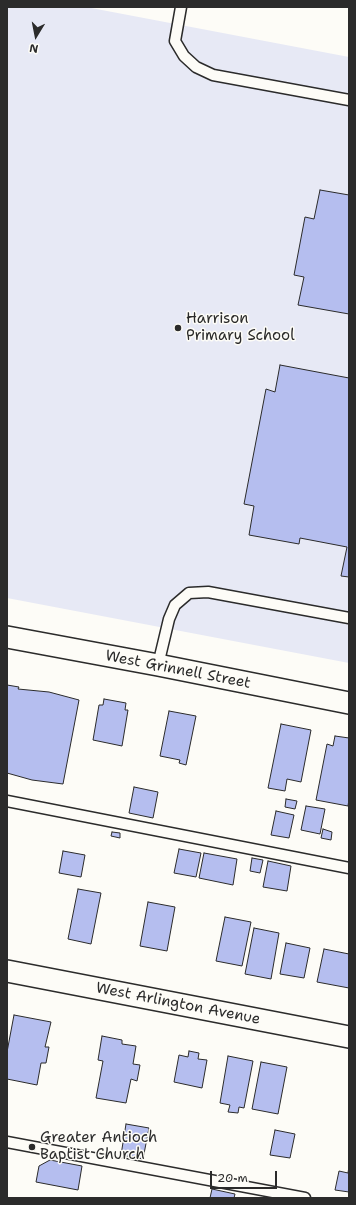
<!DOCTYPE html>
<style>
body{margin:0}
#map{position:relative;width:356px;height:1205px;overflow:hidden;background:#fdfcf7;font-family:"Shantell Sans",sans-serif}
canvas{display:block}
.frame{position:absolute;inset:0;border:8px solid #2b2b2b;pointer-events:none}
.north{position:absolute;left:16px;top:16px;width:40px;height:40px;-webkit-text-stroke:3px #fdfcf7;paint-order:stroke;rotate:190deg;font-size:11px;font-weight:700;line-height:16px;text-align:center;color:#2b2b2b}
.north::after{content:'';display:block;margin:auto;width:14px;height:18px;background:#2b2b2b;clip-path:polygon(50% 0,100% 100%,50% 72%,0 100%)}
.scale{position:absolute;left:210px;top:1171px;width:67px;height:18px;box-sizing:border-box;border:2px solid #2b2b2b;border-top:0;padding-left:5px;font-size:12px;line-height:14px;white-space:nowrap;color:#2b2b2b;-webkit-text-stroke:3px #fdfcf7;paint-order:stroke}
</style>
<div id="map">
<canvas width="356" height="1205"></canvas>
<div class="frame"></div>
<div class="north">N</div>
<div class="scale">20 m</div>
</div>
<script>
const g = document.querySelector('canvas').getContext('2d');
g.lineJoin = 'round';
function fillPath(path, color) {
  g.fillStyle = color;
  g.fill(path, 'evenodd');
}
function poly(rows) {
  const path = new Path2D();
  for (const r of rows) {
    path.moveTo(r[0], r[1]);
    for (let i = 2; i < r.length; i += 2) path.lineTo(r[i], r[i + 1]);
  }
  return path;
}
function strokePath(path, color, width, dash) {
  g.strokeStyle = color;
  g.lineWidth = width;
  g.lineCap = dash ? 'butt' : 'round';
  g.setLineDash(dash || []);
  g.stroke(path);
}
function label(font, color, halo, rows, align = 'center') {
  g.font = font + ' "Shantell Sans",sans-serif';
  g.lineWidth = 3;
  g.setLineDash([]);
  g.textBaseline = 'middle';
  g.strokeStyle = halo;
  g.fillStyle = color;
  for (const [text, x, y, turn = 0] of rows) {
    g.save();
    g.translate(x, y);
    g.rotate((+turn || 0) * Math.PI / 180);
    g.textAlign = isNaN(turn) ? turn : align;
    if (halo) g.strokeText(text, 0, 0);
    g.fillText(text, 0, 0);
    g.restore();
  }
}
fillPath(poly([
 [7,7,86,7,349,57,349,663,7,598]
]), '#e7e9f5');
const building = poly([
 [320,190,349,195,349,314,298,305,304,277,294,275,305,217,314,219,320,190],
 [280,365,349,378,349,577,341,576,347,547,300,538,299,544,249,535,254,506,244,504,266,389,275,392,280,365],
 [7,685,19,687,18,689,49,692,79,700,63,784,32,780,7,773,7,685],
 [104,699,126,703,125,710,128,710,122,746,93,740,99,705,103,705,104,699],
 [169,711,196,716,186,765,179,763,180,760,160,756,169,711],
 [281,724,311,730,301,782,287,779,285,791,268,788,281,724],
 [335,736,349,738,349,799,348,806,316,800,327,744,333,746,335,736],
 [134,787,158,792,153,818,129,813,134,787],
 [286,799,297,801,295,809,285,807,286,799],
 [306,806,325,809,320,834,301,830,306,806],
 [276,811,294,815,289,838,271,835,276,811],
 [323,829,332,832,331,840,321,838,323,829],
 [112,832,120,833,120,838,111,836,112,832],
 [179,849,201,853,196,877,174,873,179,849],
 [63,851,85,855,81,877,59,873,63,851],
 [204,853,237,859,233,885,199,878,204,853],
 [252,858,263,860,260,873,250,871,252,858],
 [268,861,291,866,287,891,263,887,268,861],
 [78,889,101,893,91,944,68,939,78,889],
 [148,902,175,907,167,951,140,946,148,902],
 [225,917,251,922,242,966,216,961,225,917],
 [254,928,279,933,271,979,245,974,254,928],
 [286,943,310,948,304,978,280,974,286,943],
 [324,949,349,954,349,988,317,982,324,949],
 [14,1015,51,1022,45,1047,49,1047,46,1063,41,1063,37,1085,7,1079,7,1052,14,1015],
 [102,1036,122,1040,122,1044,136,1046,133,1064,140,1065,137,1081,131,1079,126,1103,96,1098,103,1061,98,1060,102,1036],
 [189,1051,199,1053,198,1059,207,1060,202,1088,174,1082,179,1055,188,1057,189,1051],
 [228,1056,253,1061,244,1108,239,1107,238,1113,228,1112,230,1105,220,1103,228,1056],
 [261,1062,287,1067,278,1114,252,1109,261,1062],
 [126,1124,149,1128,143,1159,121,1155,126,1124],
 [275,1130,295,1134,290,1158,270,1155,275,1130],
 [50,1160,82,1166,78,1190,36,1182,39,1166,50,1160],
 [349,1166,349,1192,335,1190,339,1171,348,1173,349,1166],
 [212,1189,235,1194,234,1198,210,1198,212,1189]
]);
fillPath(building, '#b5beef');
strokePath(building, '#2b2b2b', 1);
const service = poly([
 [181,7,175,41,184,56,196,67,213,75,349,100],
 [158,665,169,619,175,605,189,593,208,592,349,618],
 [7,801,349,868],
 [7,1142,305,1198]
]);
const minor = poly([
 [7,637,158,665,349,703],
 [7,971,349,1037]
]);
strokePath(service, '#2b2b2b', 13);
strokePath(minor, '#2b2b2b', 24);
strokePath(service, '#fdfcf7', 10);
strokePath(minor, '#fdfcf7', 21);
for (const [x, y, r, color] of [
 [178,328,4,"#2b2b2b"],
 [32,1147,4,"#2b2b2b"]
]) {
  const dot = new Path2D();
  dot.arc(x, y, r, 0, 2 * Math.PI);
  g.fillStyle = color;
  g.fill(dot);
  strokePath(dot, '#fdfcf7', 1.5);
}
label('15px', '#2b2b2b', '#fdfcf7', [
 ["Harrison",186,319],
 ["Primary School",186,336],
 ["Greater Antioch",40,1138],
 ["Baptist Church",40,1155]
], 'left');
label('15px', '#2b2b2b', '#fdfcf7', [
 ["West Grinnell Street",178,670,11],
 ["West Arlington Avenue",178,1004,11]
]);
</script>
